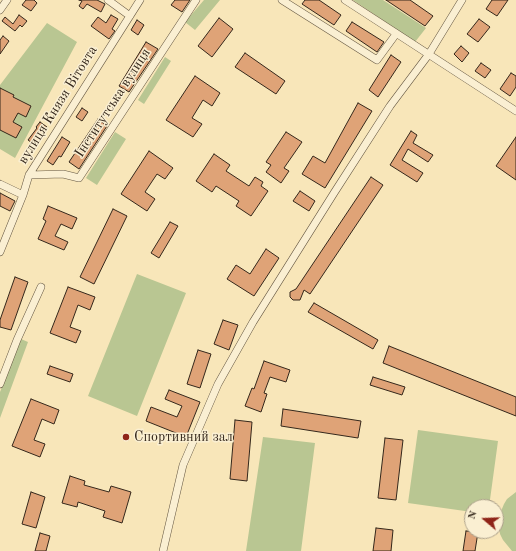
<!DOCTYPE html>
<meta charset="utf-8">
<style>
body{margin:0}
#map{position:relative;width:516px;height:551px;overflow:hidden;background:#f8e6b9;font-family:"Old Standard TT",serif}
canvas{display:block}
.north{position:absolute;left:464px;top:499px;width:40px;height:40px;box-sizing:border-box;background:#faefd2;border:1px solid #ab9f89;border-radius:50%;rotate:289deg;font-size:11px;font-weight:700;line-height:16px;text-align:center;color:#34271b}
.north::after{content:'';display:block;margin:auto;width:14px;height:18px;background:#8f2418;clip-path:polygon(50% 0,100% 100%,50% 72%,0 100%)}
</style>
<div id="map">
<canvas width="516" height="551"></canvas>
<div class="north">N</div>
</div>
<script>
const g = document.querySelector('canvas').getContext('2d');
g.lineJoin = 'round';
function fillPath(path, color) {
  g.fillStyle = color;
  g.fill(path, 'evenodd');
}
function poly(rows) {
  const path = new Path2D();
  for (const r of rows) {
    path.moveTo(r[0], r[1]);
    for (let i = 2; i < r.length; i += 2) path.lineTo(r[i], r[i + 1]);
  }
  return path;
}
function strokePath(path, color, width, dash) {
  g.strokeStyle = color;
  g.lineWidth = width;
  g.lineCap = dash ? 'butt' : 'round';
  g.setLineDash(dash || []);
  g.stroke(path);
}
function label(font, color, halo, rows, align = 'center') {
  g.font = font + ' "Old Standard TT",serif';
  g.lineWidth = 3;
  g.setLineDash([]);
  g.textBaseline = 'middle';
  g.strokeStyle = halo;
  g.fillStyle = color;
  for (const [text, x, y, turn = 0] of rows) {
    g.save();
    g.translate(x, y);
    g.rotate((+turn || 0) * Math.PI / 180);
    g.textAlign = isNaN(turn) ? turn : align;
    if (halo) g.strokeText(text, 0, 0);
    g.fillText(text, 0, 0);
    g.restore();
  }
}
fillPath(poly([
 [204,0,220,0,195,30,185,22],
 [353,0,383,0,426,28,415,42],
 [47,23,77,42,15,158,0,149,0,85],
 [165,57,171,61,144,104,138,100],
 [115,132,126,139,97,185,86,178],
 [137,274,186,293,137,416,88,396],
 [21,339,28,342,0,418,0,392],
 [418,430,498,441,489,507,472,507,472,512,408,503],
 [263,437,315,443,301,551,246,551],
 [516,492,516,551,512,551,503,540,500,534,499,522,499,516,504,504,507,499]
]), '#b9c692');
const building = poly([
 [26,0,34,0,37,3,31,11,22,5,26,0],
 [79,0,97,0,105,4,101,12,87,4,83,9,79,6,82,1,79,0],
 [175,0,190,0,182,12,171,5,175,0],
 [305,0,319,0,341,15,334,25,302,4,305,0],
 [386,0,410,0,433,16,425,26,386,0],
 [492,0,508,0,497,16,486,9,492,0],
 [19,15,27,21,22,27,20,25,15,31,2,21,5,17,13,24,19,15],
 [111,15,118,19,112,29,115,31,109,39,91,26,98,17,106,23,111,15],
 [219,18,233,29,212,57,198,46,219,18],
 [479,19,490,27,478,42,467,34,479,19],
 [137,20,144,25,138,35,131,30,137,20],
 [352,22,384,42,377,52,346,31,352,22],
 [3,36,9,41,0,54,0,40,3,36],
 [146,42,158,49,129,92,119,86,146,42],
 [461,46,469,53,462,62,454,54,461,46],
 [245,53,285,81,276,94,235,67,245,53],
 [391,55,401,62,378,97,369,90,391,55],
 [481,63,491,70,485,78,475,71,481,63],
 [511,73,516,76,516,87,510,96,500,89,511,73],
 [195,76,220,93,212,106,203,100,192,118,202,124,193,137,166,120,195,76],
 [0,88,14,95,13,97,31,106,26,117,18,113,13,122,22,127,16,138,0,130,0,88],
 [358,103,372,111,325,188,302,174,313,156,325,163,358,103],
 [82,108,88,112,82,121,76,117,82,108],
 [98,119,107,126,79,169,69,162,98,119],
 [40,122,47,127,35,145,28,140,37,128,36,127,40,122],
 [411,131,417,135,413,143,433,155,428,162,408,149,402,160,423,173,417,182,390,165,411,131],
 [286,132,302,142,284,168,289,171,281,183,266,172,271,165,266,162,286,132],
 [62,137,70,142,61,157,59,156,53,165,47,161,62,137],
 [516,137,516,180,496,166,516,137],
 [149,151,173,168,165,179,157,174,145,192,155,199,147,211,121,194,149,151],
 [214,154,230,165,226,171,249,186,255,177,263,182,261,186,268,191,251,216,236,206,239,201,216,186,212,192,196,181,214,154],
 [371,177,383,185,310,294,304,290,300,300,293,300,290,297,290,292,296,289,371,177],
 [300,191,315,201,309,211,293,201,300,191],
 [0,193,15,201,10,211,0,206,0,193],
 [48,206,77,218,72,229,61,224,55,236,68,242,64,250,38,239,46,221,43,219,48,206],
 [113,209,127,216,94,284,80,277,113,209],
 [170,222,178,226,159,258,151,253,170,222],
 [266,249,279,258,254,296,227,279,236,265,250,274,266,249],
 [15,277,28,282,11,330,0,327,0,320,15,277],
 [68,287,95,297,90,310,78,305,70,327,81,331,76,343,50,333,68,287],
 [314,303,378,340,373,349,308,312,314,303],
 [223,320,238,325,229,350,214,344,223,320],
 [389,346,516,397,516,416,383,363,389,346],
 [198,350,211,354,200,388,187,384,198,350],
 [264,361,290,370,286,382,270,377,264,393,267,394,261,412,245,406,252,388,254,389,264,361],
 [50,366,73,374,70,382,47,374,50,366],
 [373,377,405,387,402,395,370,385,373,377],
 [169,390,200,402,186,437,146,421,151,407,177,417,182,406,165,399,169,390],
 [31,399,59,410,54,424,42,419,34,440,45,444,40,457,12,446,31,399],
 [283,409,361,421,358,438,281,426,283,409],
 [235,420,252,422,247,481,230,479,235,420],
 [385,438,403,440,396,500,378,498,385,438],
 [70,476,85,481,84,485,109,492,111,486,131,492,122,523,103,517,105,511,78,502,77,507,62,503,70,476],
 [31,492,45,497,36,528,22,524,31,492],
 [376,528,393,530,391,551,373,551,376,528],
 [466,531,478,532,475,551,463,551,466,531],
 [40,533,50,536,46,551,35,551,40,533]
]);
fillPath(building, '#dfa377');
strokePath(building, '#34271b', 1);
const minor = poly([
 [108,0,130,16],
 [282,0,377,60,396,34],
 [345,0,516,111],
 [0,10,7,0],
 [29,175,63,174,79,178,196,0],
 [0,184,23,195],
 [0,252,23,195,29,175,140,0],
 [0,384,17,340,41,287],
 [163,551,183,465,218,384,253,322,334,193,390,106,429,54,462,0]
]);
strokePath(minor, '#655742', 8);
strokePath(minor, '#faefd2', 7);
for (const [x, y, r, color] of [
 [126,437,4,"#8f2418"]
]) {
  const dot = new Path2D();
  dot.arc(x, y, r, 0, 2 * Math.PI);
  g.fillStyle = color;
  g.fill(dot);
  strokePath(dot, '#faefd2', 1.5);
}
label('14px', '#34271b', '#faefd2', [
 ["Інститутська вулиця",113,103,-57],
 ["вулиця Князя Вітовта",58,105,-58]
]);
label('14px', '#34271b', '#faefd2', [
 ["Спортивний зал",134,437]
], 'left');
</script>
